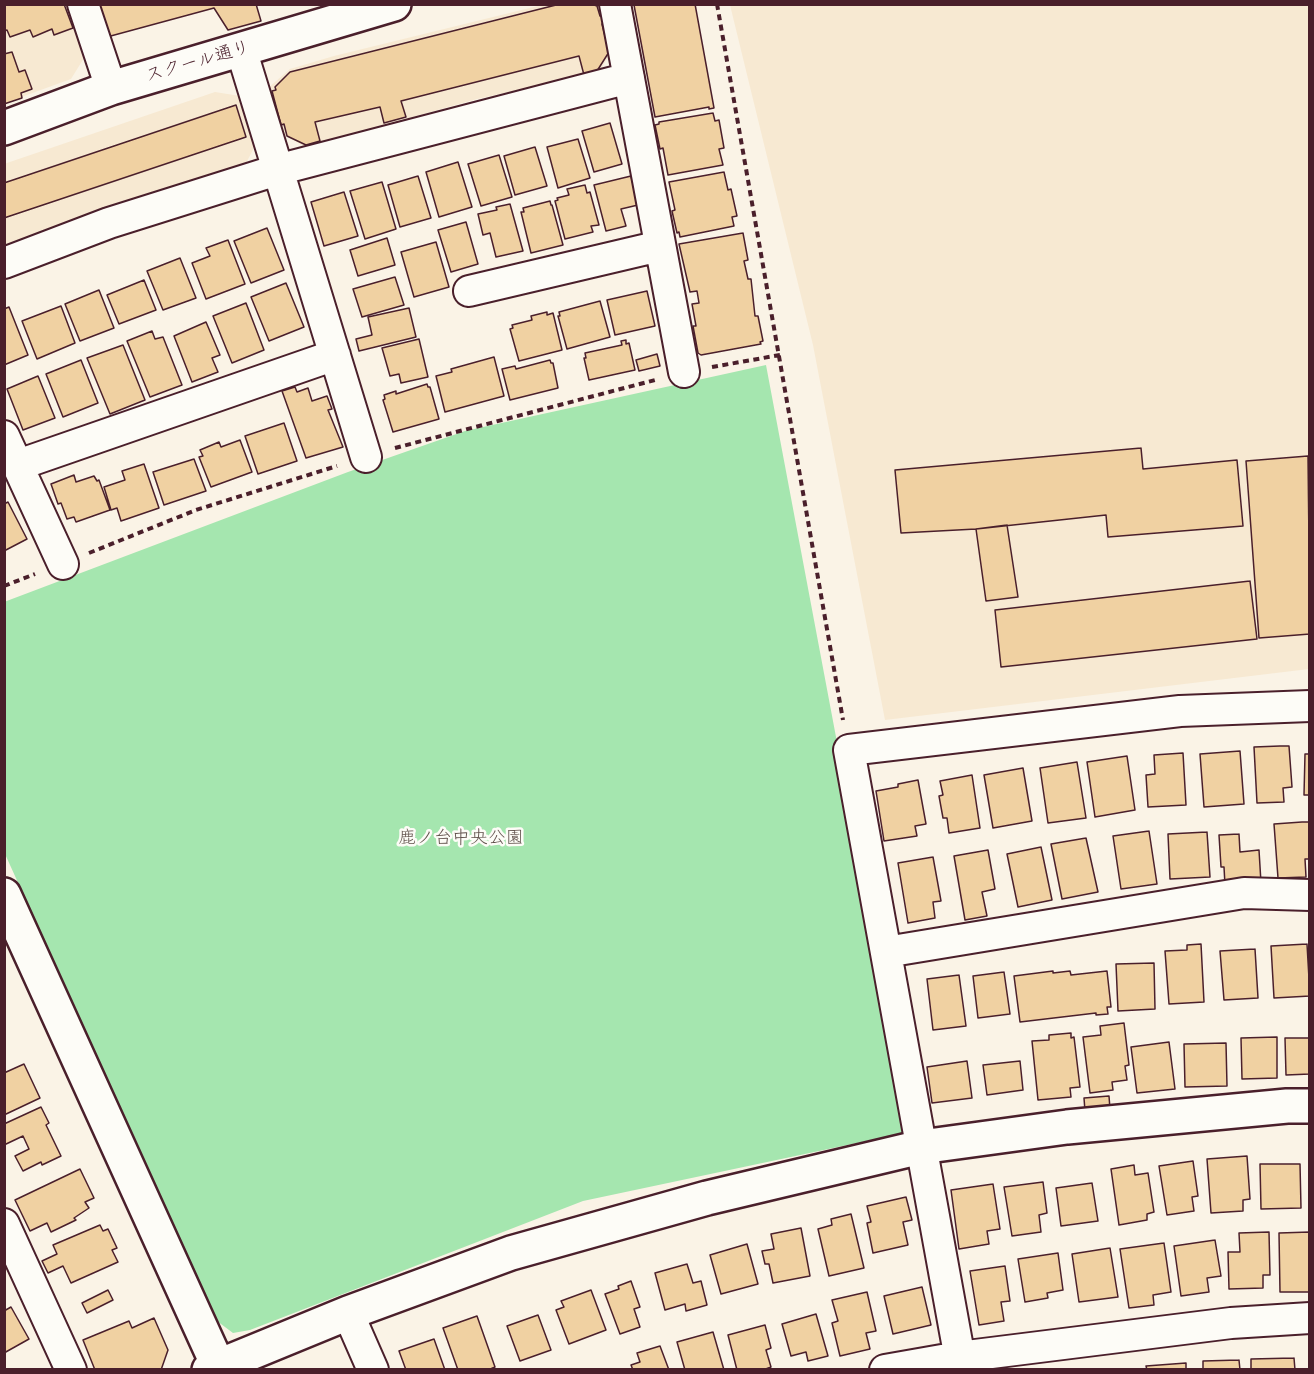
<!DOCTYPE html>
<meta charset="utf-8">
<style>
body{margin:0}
#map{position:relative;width:1314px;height:1374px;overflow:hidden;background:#faf3e6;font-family:Pangolin,sans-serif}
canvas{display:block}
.frame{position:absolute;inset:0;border:6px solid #4a1f2b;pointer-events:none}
</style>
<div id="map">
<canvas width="1314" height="1374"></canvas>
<div class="frame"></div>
</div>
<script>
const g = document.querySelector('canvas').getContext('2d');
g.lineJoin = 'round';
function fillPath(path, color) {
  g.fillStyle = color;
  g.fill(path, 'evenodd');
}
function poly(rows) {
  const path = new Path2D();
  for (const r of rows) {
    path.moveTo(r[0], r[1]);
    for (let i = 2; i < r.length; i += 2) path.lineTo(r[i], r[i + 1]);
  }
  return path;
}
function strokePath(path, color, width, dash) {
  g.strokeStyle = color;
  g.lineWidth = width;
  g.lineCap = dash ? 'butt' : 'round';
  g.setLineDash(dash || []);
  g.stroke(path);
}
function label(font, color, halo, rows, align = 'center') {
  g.font = font + ' Pangolin,"Klee One",sans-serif';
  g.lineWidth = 5;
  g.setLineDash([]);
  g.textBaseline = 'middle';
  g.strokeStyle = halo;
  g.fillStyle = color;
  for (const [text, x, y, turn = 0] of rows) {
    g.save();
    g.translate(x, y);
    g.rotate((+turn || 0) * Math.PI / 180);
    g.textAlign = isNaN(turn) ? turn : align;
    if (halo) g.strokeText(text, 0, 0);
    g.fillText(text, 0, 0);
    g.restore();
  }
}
fillPath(poly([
 [5,5,66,5,84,58,71,79,5,103],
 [542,5,597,5,603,8,610,54,599,72,477,99,305,147,284,135,268,88,290,69,334,56],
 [730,5,1309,5,1309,669,885,720,813,345],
 [215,92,240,96,256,144,245,165,114,204,5,246,4,164]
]), '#f7e9d2');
fillPath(poly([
 [766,365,836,737,904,1133,583,1201,250,1330,233,1333,217,1321,5,854,4,602,348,472,465,431]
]), '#a5e6af');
const building = poly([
 [4,4,64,4,73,28,54,35,52,29,33,37,30,30,10,37,7,30,4,31,4,4],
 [99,4,256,4,261,21,228,30,214,8,107,37,99,4],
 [560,4,591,4,597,6,600,16,603,15,605,23,602,24,609,52,597,71,584,75,579,56,401,101,406,117,384,123,380,107,315,122,320,141,306,145,287,136,284,124,281,125,272,91,276,90,275,87,290,72,560,4],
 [695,4,714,108,709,109,709,107,655,117,634,5,695,4],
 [12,52,19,72,25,70,32,89,21,93,22,98,4,104,4,54,12,52],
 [236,105,246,137,4,218,4,183,236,105],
 [713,113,715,121,719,120,724,148,719,149,723,165,668,175,663,148,660,149,655,125,659,124,659,122,713,113],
 [610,123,622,164,594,172,582,131,610,123],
 [578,139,590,178,558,188,547,147,578,139],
 [535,147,547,186,515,195,504,156,535,147],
 [499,155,512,197,481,206,468,164,499,155],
 [458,162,472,207,439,217,426,172,458,162],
 [724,172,728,190,731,189,737,216,732,217,734,226,680,237,679,232,677,233,672,211,675,210,669,182,724,172],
 [418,176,431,218,400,227,388,185,418,176],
 [631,176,638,205,621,209,626,226,606,231,594,185,631,176],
 [382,182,396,229,365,239,350,191,382,182],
 [585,185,587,193,590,192,599,225,591,226,593,232,565,239,555,201,558,200,557,198,569,195,567,189,585,185],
 [344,192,358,236,324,246,311,202,344,192],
 [550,201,551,205,552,205,563,245,531,253,521,212,524,212,523,208,550,201],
 [510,204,523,251,496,257,490,233,483,235,478,214,497,210,496,207,510,204],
 [466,222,478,264,451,272,438,230,466,222],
 [267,228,284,270,251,283,234,241,267,228],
 [743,233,748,260,744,261,748,279,751,279,755,316,758,316,763,341,760,342,761,344,701,355,698,353,693,326,696,326,692,304,699,303,697,291,690,292,679,244,743,233],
 [387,238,395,265,358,276,350,250,387,238],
 [228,240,245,284,206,299,192,263,210,256,206,248,228,240],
 [436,242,449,287,414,297,401,252,436,242],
 [180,258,196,298,163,310,147,271,180,258],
 [395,277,404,305,362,317,353,289,395,277],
 [144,280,156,310,119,324,107,295,144,280],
 [286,283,304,327,269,341,251,297,286,283],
 [99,290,114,328,80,341,65,304,99,290],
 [647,291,655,326,615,335,607,300,647,291],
 [600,301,610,337,567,349,558,316,560,316,559,312,600,301],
 [246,303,264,350,232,363,213,316,246,303],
 [61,306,75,343,37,359,22,321,61,306],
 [9,307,28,355,4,365,4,309,9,307],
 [409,308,416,337,359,351,356,339,372,335,368,317,409,308],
 [547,312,547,315,553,313,562,350,519,361,510,329,513,328,512,325,532,320,531,316,547,312],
 [206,322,220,355,212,358,218,372,192,382,174,336,206,322],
 [152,331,155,339,163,337,182,385,150,397,127,341,152,331],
 [419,339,428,377,401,383,399,374,390,376,382,348,419,339],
 [626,340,626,344,629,343,635,370,589,380,584,358,586,358,585,353,622,345,621,341,626,340],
 [123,345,145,400,110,414,87,358,123,345],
 [657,354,660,366,639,371,636,360,657,354],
 [494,357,504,396,445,412,436,376,452,372,451,369,494,357],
 [81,360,98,403,63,417,46,374,81,360],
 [550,360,551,363,553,363,558,388,510,400,502,369,515,366,516,369,550,360],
 [38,376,55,418,23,430,7,389,38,376],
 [427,384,428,387,430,387,439,419,393,432,383,400,385,399,384,395,396,391,396,394,427,384],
 [295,387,297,392,308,388,312,401,327,396,332,409,328,410,343,447,306,458,282,391,295,387],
 [284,423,297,461,258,474,245,436,284,423],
 [240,440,252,472,211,487,199,457,203,456,200,450,219,442,221,447,240,440],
 [1141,448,1143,469,1237,460,1243,526,1108,537,1106,515,976,529,901,533,895,470,1141,448],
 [1308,456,1310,634,1259,638,1246,461,1308,456],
 [194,459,206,491,164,505,153,472,194,459],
 [144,464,159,508,121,521,117,508,111,510,104,487,125,480,122,471,144,464],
 [74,475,76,482,94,476,97,481,99,480,110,510,76,522,74,517,67,519,61,503,58,504,51,484,74,475],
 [8,502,27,539,4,551,4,504,8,502],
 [1007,525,1018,597,986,601,976,529,1007,525],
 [1250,581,1257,639,1001,667,995,610,1250,581],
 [1280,746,1289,746,1292,787,1283,788,1284,802,1257,803,1254,747,1280,746],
 [1240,751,1244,804,1204,807,1200,754,1240,751],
 [1183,753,1186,805,1148,807,1146,775,1155,774,1154,755,1183,753],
 [1305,754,1310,754,1310,795,1304,795,1305,754],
 [1127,756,1135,810,1095,817,1087,762,1127,756],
 [1077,762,1086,818,1048,823,1040,768,1077,762],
 [1023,768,1032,821,993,828,984,775,1023,768],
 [972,775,980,828,949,833,947,818,943,818,939,796,943,795,940,781,972,775],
 [918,780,926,824,915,826,917,836,884,841,876,791,898,787,898,784,918,780],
 [1302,822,1310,822,1310,859,1305,859,1306,877,1278,878,1274,824,1302,822],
 [1149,831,1157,884,1121,889,1113,836,1149,831],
 [1207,832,1210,877,1170,879,1168,834,1207,832],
 [1239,834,1240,852,1259,850,1261,883,1225,885,1224,867,1221,867,1219,835,1239,834],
 [1086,838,1098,892,1062,899,1051,844,1086,838],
 [1041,847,1052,900,1018,907,1007,854,1041,847],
 [988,850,995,889,982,892,987,916,965,920,954,856,988,850],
 [933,857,941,901,933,902,935,918,908,923,898,863,933,857],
 [1201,944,1204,1002,1169,1004,1165,951,1187,950,1187,945,1201,944],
 [1307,944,1310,996,1274,998,1271,946,1307,944],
 [1255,949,1258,998,1224,1000,1220,951,1255,949],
 [1154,963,1155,1009,1118,1011,1116,964,1154,963],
 [1053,971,1053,973,1070,971,1071,975,1107,971,1111,1007,1107,1007,1108,1014,1096,1015,1096,1013,1020,1022,1014,976,1053,971],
 [1004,972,1010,1014,978,1018,973,976,1004,972],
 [959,975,966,1026,933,1030,927,979,959,975],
 [1124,1023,1129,1065,1125,1066,1127,1080,1112,1082,1113,1090,1090,1093,1083,1037,1101,1035,1100,1026,1124,1023],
 [1071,1033,1071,1038,1074,1037,1080,1087,1070,1088,1071,1097,1038,1100,1032,1041,1049,1040,1049,1035,1071,1033],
 [1277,1037,1277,1078,1242,1079,1241,1038,1277,1037],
 [1285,1038,1310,1038,1310,1074,1286,1075,1285,1038],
 [1169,1042,1175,1089,1137,1093,1131,1047,1169,1042],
 [1226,1043,1227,1086,1185,1087,1184,1044,1226,1043],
 [967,1061,972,1098,932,1103,927,1067,967,1061],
 [1020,1061,1023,1090,987,1095,983,1065,1020,1061],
 [24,1064,40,1098,4,1115,4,1073,24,1064],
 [1109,1096,1110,1109,1085,1111,1084,1098,1109,1096],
 [41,1107,49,1123,46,1125,61,1156,42,1165,41,1162,23,1171,15,1156,29,1149,23,1136,4,1145,4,1124,41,1107],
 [1247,1156,1250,1199,1243,1200,1243,1211,1211,1213,1207,1159,1247,1156],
 [1193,1161,1198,1196,1192,1197,1194,1211,1167,1215,1159,1166,1193,1161],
 [1260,1164,1300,1164,1301,1208,1261,1209,1260,1164],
 [1134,1165,1135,1175,1148,1173,1154,1212,1147,1214,1147,1220,1119,1225,1111,1169,1134,1165],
 [80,1169,94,1198,85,1202,89,1208,74,1218,76,1220,51,1232,47,1223,30,1231,15,1200,80,1169],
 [1043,1182,1047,1213,1039,1215,1041,1232,1012,1236,1004,1187,1043,1182],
 [1092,1183,1098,1221,1061,1226,1056,1188,1092,1183],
 [993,1184,1000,1229,987,1231,989,1244,959,1249,951,1190,993,1184],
 [906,1197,912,1220,903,1222,908,1245,873,1253,867,1223,871,1222,867,1206,906,1197],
 [851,1214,864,1268,829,1276,818,1229,832,1225,831,1219,851,1214],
 [100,1225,103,1231,108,1229,117,1248,112,1250,118,1262,71,1283,63,1266,48,1273,42,1261,57,1254,53,1245,100,1225],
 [801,1228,810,1276,773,1283,769,1264,765,1264,762,1251,774,1249,771,1234,801,1228],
 [1269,1232,1270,1275,1263,1275,1263,1288,1229,1289,1228,1252,1240,1252,1239,1233,1269,1232],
 [1310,1232,1310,1292,1280,1292,1279,1233,1310,1232],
 [1215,1240,1221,1276,1207,1278,1209,1292,1181,1296,1174,1246,1215,1240],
 [1164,1243,1171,1292,1153,1295,1154,1305,1129,1308,1120,1249,1164,1243],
 [747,1244,758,1284,721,1294,710,1255,747,1244],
 [1110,1248,1118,1297,1079,1302,1072,1254,1110,1248],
 [1058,1253,1063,1290,1047,1293,1048,1298,1025,1302,1018,1259,1058,1253],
 [687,1264,693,1283,701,1281,707,1305,686,1311,685,1304,665,1310,655,1273,687,1264],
 [1005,1266,1010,1301,1001,1302,1004,1321,979,1325,970,1271,1005,1266],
 [631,1281,640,1307,634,1309,640,1327,620,1334,605,1294,619,1289,618,1286,631,1281],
 [922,1287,931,1325,893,1334,884,1296,922,1287],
 [108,1290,113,1300,87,1313,82,1303,108,1290],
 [591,1290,606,1330,569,1344,556,1310,564,1307,561,1301,591,1290],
 [867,1292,876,1331,866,1333,870,1349,840,1356,832,1323,838,1321,832,1300,867,1292],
 [11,1307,29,1339,4,1353,4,1311,11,1307],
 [816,1314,828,1356,808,1361,806,1352,791,1356,782,1324,816,1314],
 [538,1315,551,1350,520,1361,507,1326,538,1315],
 [477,1316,495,1367,488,1370,458,1370,443,1328,477,1316],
 [154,1318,168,1350,161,1370,95,1370,83,1340,129,1321,132,1328,154,1318],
 [765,1325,771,1348,766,1350,771,1367,763,1370,737,1370,728,1335,765,1325],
 [713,1332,724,1370,685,1370,677,1342,713,1332],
 [434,1339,445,1370,406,1370,399,1351,434,1339],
 [660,1346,669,1370,633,1370,631,1365,640,1362,637,1353,660,1346],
 [1294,1358,1295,1370,1251,1370,1251,1359,1294,1358],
 [1239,1360,1240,1370,1203,1370,1203,1361,1239,1360],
 [1186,1363,1186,1370,1147,1370,1146,1366,1186,1363]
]);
fillPath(building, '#f0d1a2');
strokePath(building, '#4a1f2b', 1.5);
const street = poly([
 [83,4,111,88],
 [615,4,684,372],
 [241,49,366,457],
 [4,263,109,223,277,170,629,78],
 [469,291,660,246],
 [4,436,63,564],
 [18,465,335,355],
 [886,952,1244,893,1310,895],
 [4,1224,71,1370],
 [348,1313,373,1370],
 [885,1370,959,1357,1231,1323,1310,1318],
 [962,1370,849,750,1180,711,1310,706]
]);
const secondary = poly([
 [4,128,111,88,394,4],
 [4,895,220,1370],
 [209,1370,348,1313,511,1253,707,1198,921,1147,1067,1127,1287,1106,1310,1106]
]);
strokePath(street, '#4a1f2b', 34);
strokePath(secondary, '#4a1f2b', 38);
strokePath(poly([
 [717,4,843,720],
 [712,367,780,355],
 [395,448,655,380],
 [89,553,196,510,337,466],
 [4,586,35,574]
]), '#4a1f2b', 4, [6, 4.5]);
strokePath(street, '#fdfcf7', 30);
strokePath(secondary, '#fdfcf7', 33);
label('18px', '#4a1f2b', '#fdfcf7', [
 ["スクール通り",198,62,-16]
]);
label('18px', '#61514c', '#fdfcf7', [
 ["鹿ノ台中央公園",461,838]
]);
</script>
